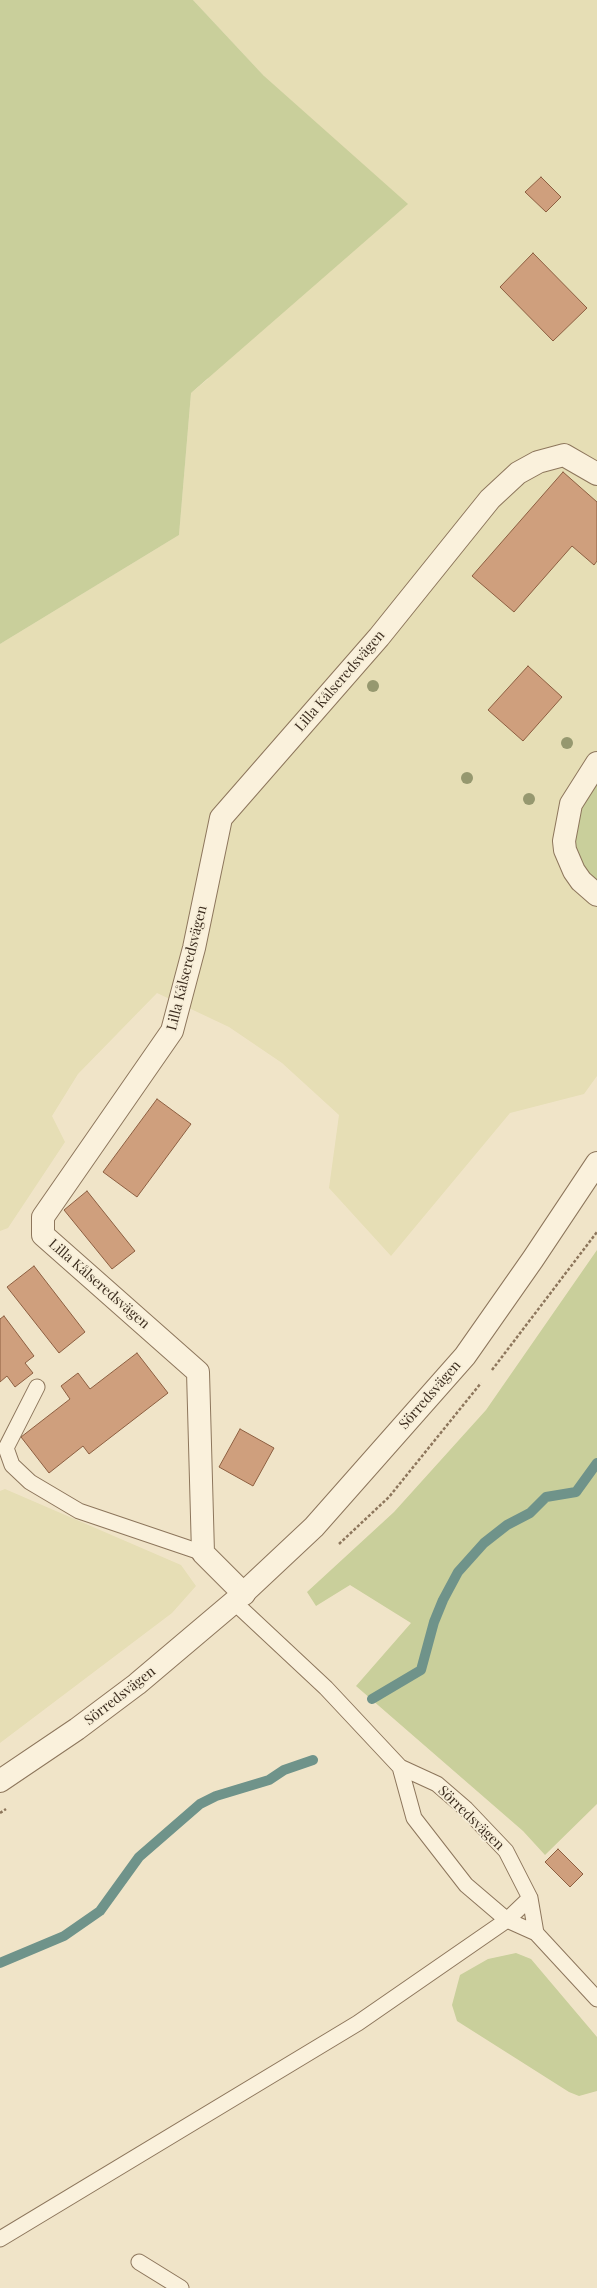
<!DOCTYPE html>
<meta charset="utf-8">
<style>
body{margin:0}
canvas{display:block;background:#f0e4c8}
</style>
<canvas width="597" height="2288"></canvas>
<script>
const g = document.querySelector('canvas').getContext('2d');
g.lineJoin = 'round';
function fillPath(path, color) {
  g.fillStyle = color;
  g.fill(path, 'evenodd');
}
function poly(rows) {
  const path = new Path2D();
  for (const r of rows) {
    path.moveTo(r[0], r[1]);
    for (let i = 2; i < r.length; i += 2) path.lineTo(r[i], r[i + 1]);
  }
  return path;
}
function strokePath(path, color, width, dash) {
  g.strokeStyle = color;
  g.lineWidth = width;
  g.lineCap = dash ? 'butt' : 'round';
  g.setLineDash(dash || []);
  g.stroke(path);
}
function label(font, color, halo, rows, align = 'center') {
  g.font = font + ' "Playfair Display",serif';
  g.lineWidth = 3.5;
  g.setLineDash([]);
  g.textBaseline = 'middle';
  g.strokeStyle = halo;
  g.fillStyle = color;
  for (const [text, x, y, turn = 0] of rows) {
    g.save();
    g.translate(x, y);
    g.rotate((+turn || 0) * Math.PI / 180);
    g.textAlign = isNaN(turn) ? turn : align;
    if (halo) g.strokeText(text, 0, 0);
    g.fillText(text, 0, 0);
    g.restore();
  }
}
fillPath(poly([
 [193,0,597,0,597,1076,584,1094,510,1113,391,1256,329,1188,339,1115,282,1063,229,1027,157,993,78,1074,52,1116,65,1142,8,1228,0,1231,0,644,179,535,191,393,208,379,264,76],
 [5,1489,181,1565,196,1586,172,1613,0,1743,0,1491]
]), '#e6deb5');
fillPath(poly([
 [0,0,193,0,264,76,408,204,191,393,179,535,0,644],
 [597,774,597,885,589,878,573,847,573,825],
 [597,1250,597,1804,545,1855,523,1831,356,1686,411,1623,350,1585,316,1606,307,1592,394,1512,486,1410],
 [516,1953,531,1959,597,2037,597,2091,579,2096,569,2092,457,2021,452,2005,460,1975,488,1959]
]), '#c9cf9b');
strokePath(poly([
 [372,1699,421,1670,434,1622,443,1600,458,1572,484,1543,507,1525,530,1513,546,1497,576,1492,597,1463],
 [0,1963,64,1936,100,1911,139,1857,200,1804,216,1796,269,1780,284,1770,313,1760]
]), '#6f938a', 10);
const building = poly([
 [541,177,561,197,546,212,525,192,541,177],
 [533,253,587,308,553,341,500,287,533,253],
 [563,472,597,502,597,561,594,565,572,546,514,612,472,576,563,472],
 [528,666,562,697,523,741,488,710,528,666],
 [157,1099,191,1124,137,1197,103,1172,157,1099],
 [87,1191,135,1251,112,1269,64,1210,87,1191],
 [34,1266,85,1332,59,1353,7,1287,34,1266],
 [4,1316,34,1356,25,1363,33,1373,15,1387,7,1376,0,1382,0,1319,4,1316],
 [137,1353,168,1393,89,1454,83,1446,49,1473,21,1437,70,1399,61,1386,78,1373,90,1389,137,1353],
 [240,1429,274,1448,253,1486,219,1467,240,1429],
 [558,1849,583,1874,570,1887,545,1862,558,1849]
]);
fillPath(building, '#cf9f7d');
strokePath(building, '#8d5f41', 1);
const service = poly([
 [37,1387,6,1448,12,1465,30,1482,79,1511,203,1553],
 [234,1602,326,1688,400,1767,437,1784,466,1809,506,1851,530,1898,536,1933],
 [400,1767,414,1818,466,1885,507,1920,536,1933,597,1999],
 [0,2239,358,2023,507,1920,530,1898],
 [139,2262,181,2288]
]);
const minor = poly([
 [597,763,571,804,564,841,565,850,574,871,581,881,597,895],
 [244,1594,203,1553,198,1372,43,1235,43,1217,172,1031,194,948,221,818,379,637,490,499,518,473,538,462,564,455,597,474]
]);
const tertiary = poly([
 [0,1781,77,1729,137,1684,234,1602,314,1527,465,1356,533,1259,597,1163]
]);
strokePath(service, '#8d765c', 17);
strokePath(minor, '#8d765c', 24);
strokePath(tertiary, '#8d765c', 24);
strokePath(poly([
 [492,1370,597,1232],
 [339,1544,389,1497,481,1383],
 [0,1813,6,1809]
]), '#8d765c', 2.5, [3, 2]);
strokePath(service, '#faf1dc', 15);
strokePath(minor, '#faf1dc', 22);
strokePath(tertiary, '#faf1dc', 22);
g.fillStyle = '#96986f';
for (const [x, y] of [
 [373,686],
 [567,743],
 [467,778],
 [529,799]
]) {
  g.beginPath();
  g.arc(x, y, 6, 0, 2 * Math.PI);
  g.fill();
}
label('14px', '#3d2e20', '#f7eed8', [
 ["Lilla Kålseredsvägen",340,681,-49],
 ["Lilla Kålseredsvägen",187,968,-76],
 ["Lilla Kålseredsvägen",99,1284,41],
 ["Sörredsvägen",430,1395,-49],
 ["Sörredsvägen",120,1696,-38],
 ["Sörredsvägen",471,1818,44]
]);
</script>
